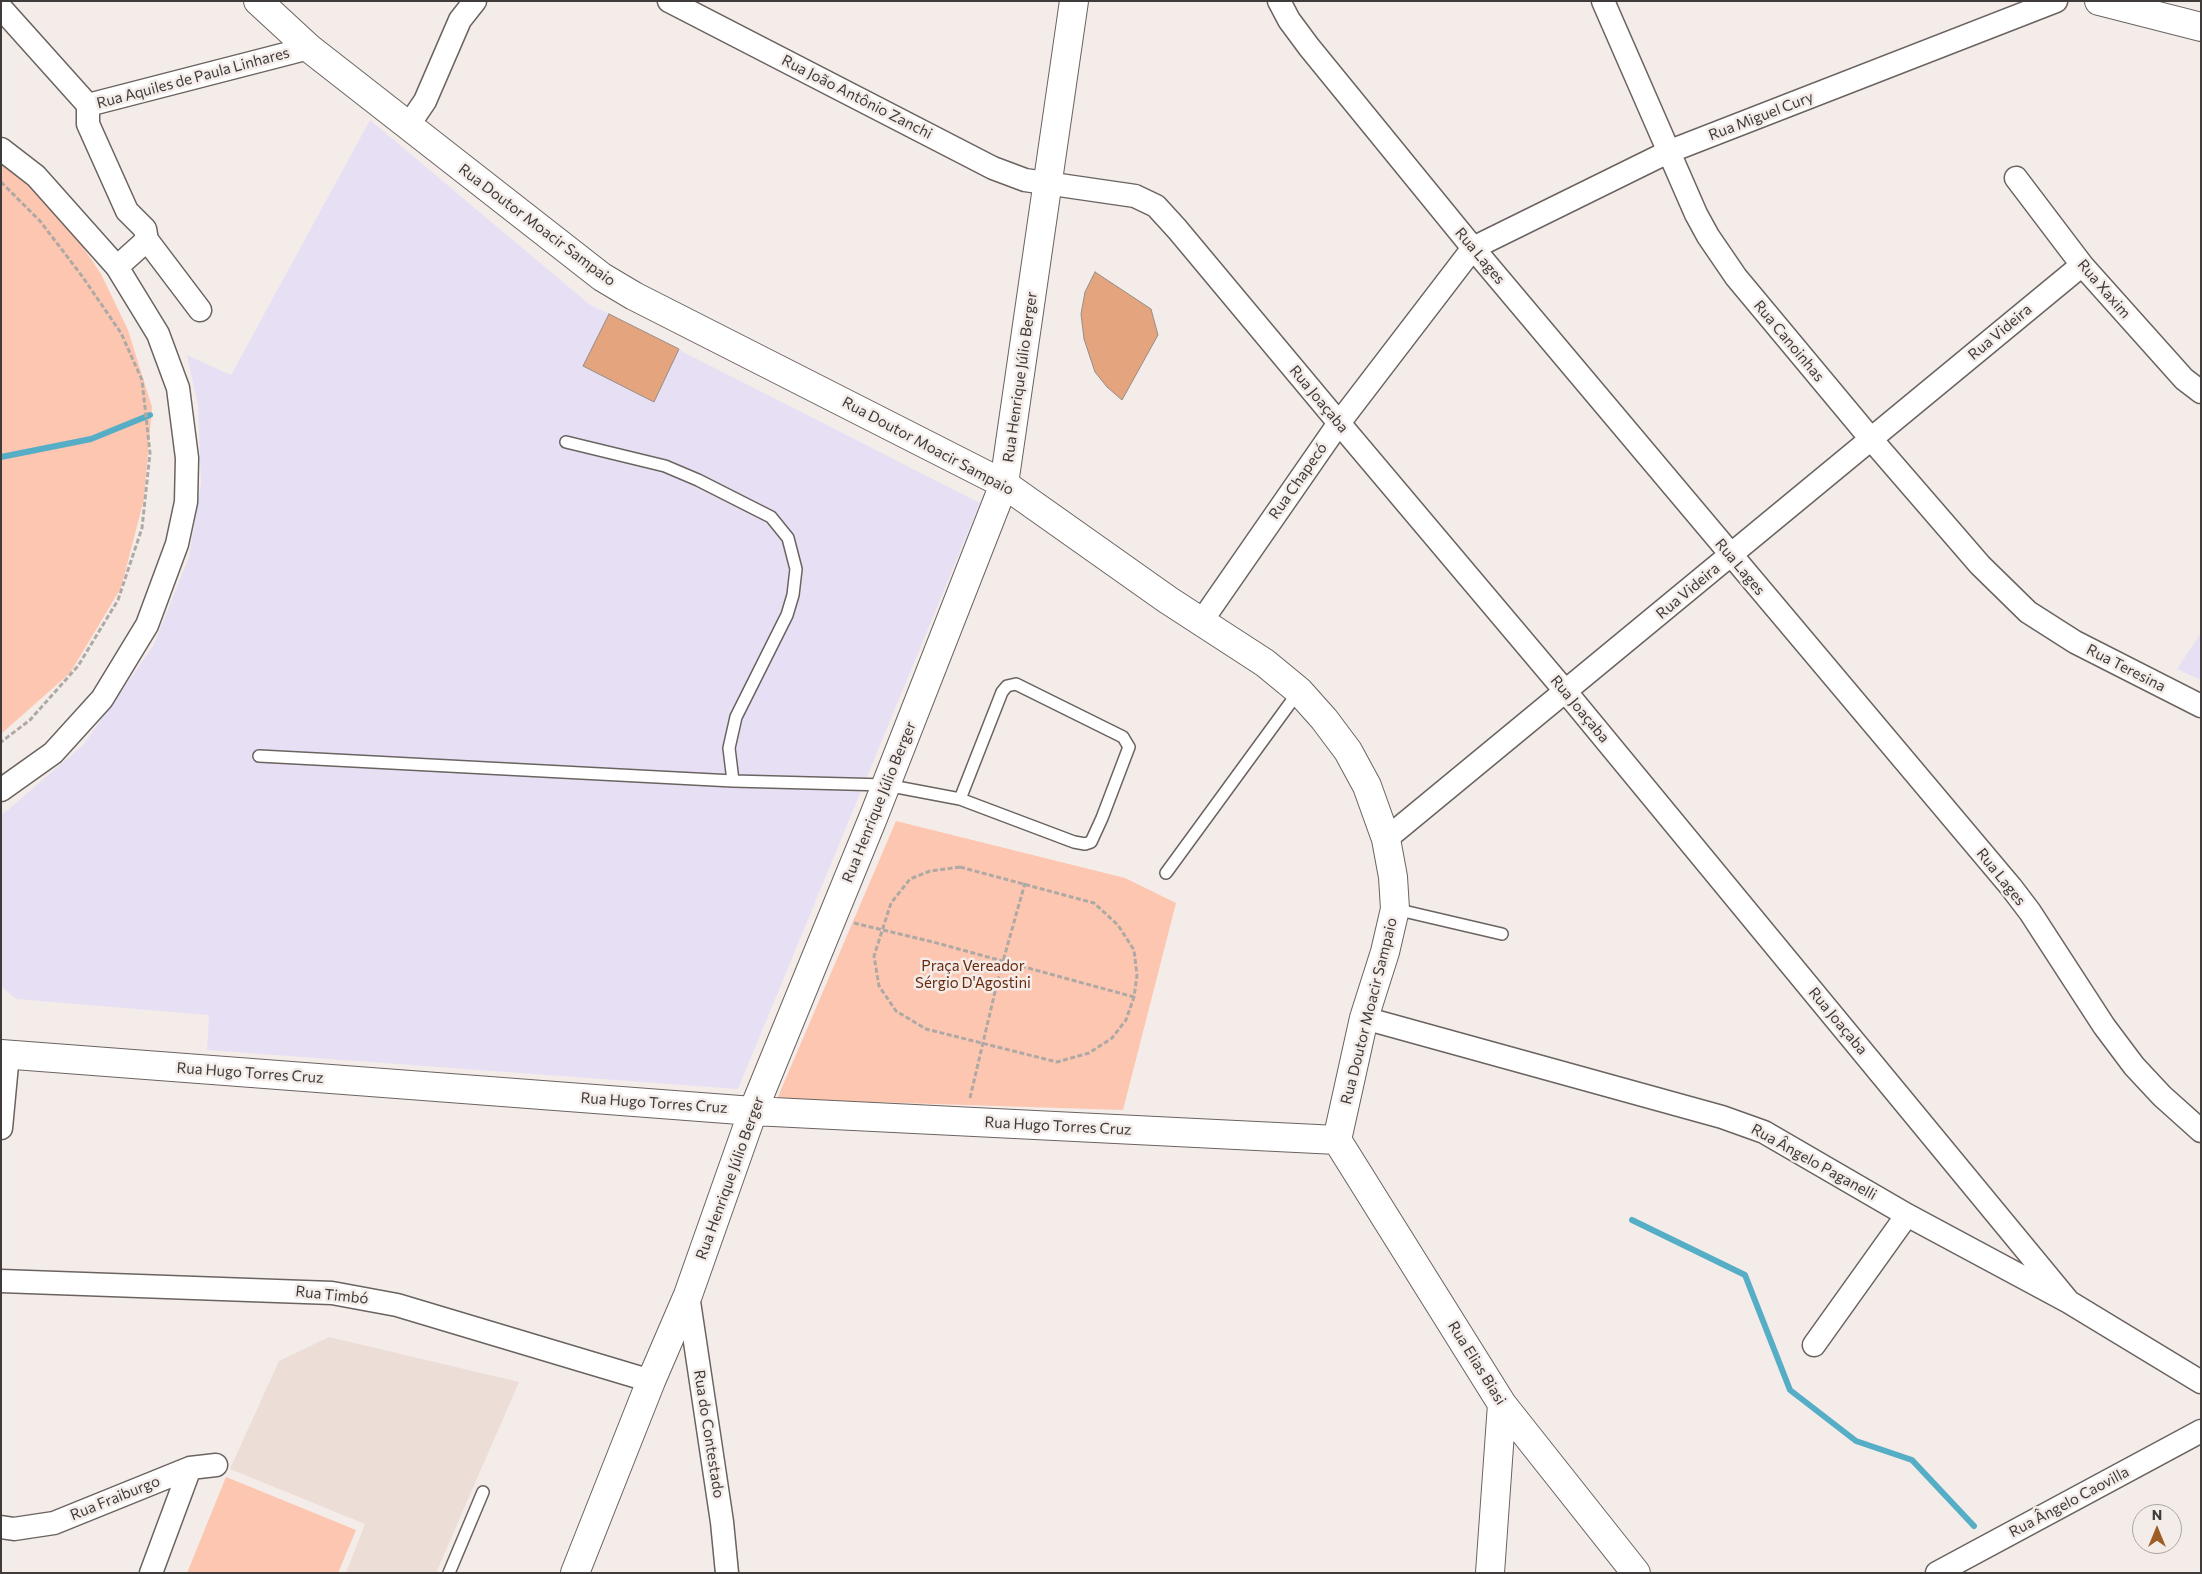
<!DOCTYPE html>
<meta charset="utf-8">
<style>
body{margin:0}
#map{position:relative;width:2202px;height:1574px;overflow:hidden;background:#f4ece8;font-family:Commissioner,sans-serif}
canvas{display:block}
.frame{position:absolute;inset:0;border:2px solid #3e3b3a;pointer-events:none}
.north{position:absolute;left:2132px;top:1504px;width:50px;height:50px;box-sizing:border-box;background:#f4ece8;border:1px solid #aba5a2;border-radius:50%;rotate:0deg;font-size:14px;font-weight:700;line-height:20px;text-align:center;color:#3e3b3a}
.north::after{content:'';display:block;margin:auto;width:18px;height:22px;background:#9d5d27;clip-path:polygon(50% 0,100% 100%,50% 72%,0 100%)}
</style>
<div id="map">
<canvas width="2202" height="1574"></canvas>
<div class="frame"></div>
<div class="north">N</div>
</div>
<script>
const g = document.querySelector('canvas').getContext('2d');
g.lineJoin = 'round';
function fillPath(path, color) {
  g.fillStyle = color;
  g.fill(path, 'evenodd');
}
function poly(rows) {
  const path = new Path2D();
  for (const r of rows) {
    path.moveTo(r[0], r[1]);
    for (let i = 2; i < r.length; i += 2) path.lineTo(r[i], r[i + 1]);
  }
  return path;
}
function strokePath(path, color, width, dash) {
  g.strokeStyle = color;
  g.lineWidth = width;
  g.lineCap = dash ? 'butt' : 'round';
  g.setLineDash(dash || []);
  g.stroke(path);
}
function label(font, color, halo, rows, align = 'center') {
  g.font = font + ' Commissioner,sans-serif';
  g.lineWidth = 5;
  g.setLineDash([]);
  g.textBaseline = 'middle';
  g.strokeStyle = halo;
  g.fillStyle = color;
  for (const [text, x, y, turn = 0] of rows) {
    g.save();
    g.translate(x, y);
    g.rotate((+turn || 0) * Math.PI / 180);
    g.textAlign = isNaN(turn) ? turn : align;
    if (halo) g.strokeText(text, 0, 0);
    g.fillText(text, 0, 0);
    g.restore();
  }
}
fillPath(poly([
 [370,120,589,304,980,503,738,1089,207,1050,209,1015,16,999,1,986,1,814,9,809,84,744,153,646,189,557,201,483,198,406,187,355,231,375],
 [2201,633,2201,680,2177,669]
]), '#e7e0f5');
fillPath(poly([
 [329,1337,519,1382,436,1573,346,1573,365,1524,230,1469,279,1361]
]), '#edddd7');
fillPath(poly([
 [1,153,54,204,101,274,128,330,152,407,144,499,121,588,70,673,1,734],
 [896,821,1125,878,1176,903,1123,1110,777,1099],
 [226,1477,356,1530,338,1573,187,1573]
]), '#fdc6b0');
strokePath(poly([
 [1,457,91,439,150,415],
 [1632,1220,1745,1275,1790,1390,1856,1441,1912,1460,1974,1526]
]), '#56aec6', 6);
const building = poly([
 [1095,272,1151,309,1158,335,1122,400,1107,387,1095,372,1084,339,1081,314,1085,292,1095,272],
 [609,314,679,349,654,402,583,366,609,314]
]);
fillPath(building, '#e3a47e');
strokePath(building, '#948d89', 1);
const service = poly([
 [566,442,665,466,698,480,771,517,788,538,796,569,793,595,787,615,736,717,729,748,733,781,886,785,960,799,1074,842,1085,844,1091,842,1102,818,1129,747,1123,737,1016,684,1007,686,1002,692,960,799],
 [259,756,733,781],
 [1166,873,1299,691],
 [1395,909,1502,934],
 [449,1573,483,1492]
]);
const minor = poly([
 [669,1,993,168,1025,180,1135,196,1156,206,1177,229,1339,423,1566,692,2069,1302],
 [1279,1,1289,20,1309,47,1473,248,2011,887,2030,912,2104,1026,2134,1066,2162,1096,2201,1131],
 [1603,1,1696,214,1708,236,1736,277,1871,439,1980,565,2028,612,2075,642,2201,706],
 [1,8,88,105,309,48],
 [88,105,88,124,127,211,145,229,147,240,200,310],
 [408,126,425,101,460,20,475,1],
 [1,149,36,176,117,267],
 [2016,178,2082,265,2184,379,2201,392],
 [1201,622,1339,423,1473,248,1668,152,2056,1],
 [1,790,53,753,102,699,147,625,177,544,186,502,187,458,178,388,158,334,117,267,147,240],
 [1386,839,2082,265],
 [1364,1018,1722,1117,1764,1132,1907,1215,2069,1302,2201,1382],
 [1,1128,8,1054],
 [1,1281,332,1293,397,1305,651,1381],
 [688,1295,722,1522,727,1573],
 [1814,1345,1907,1215],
 [1,1527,14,1529,54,1523,190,1468,216,1465],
 [151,1573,190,1468],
 [1937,1573,2201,1431]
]);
const tertiary = poly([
 [258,1,309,48,602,277,634,296,1004,484,1168,600,1265,663,1299,691,1324,719,1348,751,1367,786,1386,839,1393,877,1395,909,1385,952,1364,1018,1337,1140],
 [1,1054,753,1111,1337,1140],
 [1337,1140,1502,1404,1636,1573],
 [575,1573,651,1381,688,1295,753,1111,873,818,1004,484,1074,1],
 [1490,1573,1502,1404]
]);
const secondary = poly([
 [2099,1,2201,27]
]);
strokePath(service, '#6a6360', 14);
strokePath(minor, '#6a6360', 25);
strokePath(tertiary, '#6a6360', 30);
strokePath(secondary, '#6a6360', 30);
strokePath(poly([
 [1,182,40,221,82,276,121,333,142,380,150,453,142,528,118,600,78,666,30,720,1,742],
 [960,867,1094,903,1118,925,1134,950,1137,975,1134,997,1126,1020,1112,1038,1089,1053,1057,1062,926,1029,896,1011,879,986,874,956,891,903,910,879,930,871,960,867],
 [854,923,933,942,1134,997],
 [970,1098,998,979,1025,883]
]), '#afa9a6', 3, [5, 2.5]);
strokePath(service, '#fff', 11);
strokePath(minor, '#fff', 22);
strokePath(tertiary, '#fff', 28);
strokePath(secondary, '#fff', 28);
label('15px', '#3e3b3a', '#f4ece8', [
 ["Rua Aquiles de Paula Linhares",193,78,-15],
 ["Rua João Antônio Zanchi",857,97,27],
 ["Rua Miguel Cury",1761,116,-21],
 ["Rua Doutor Moacir Sampaio",537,225,37],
 ["Rua Lages",1480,256,50],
 ["Rua Xaxim",2104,289,49],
 ["Rua Videira",2000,332,-40],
 ["Rua Canoinhas",1789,341,50],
 ["Rua Henrique Júlio Berger",1020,377,-82],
 ["Rua Joaçaba",1319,399,50],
 ["Rua Doutor Moacir Sampaio",928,446,28],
 ["Rua Chapecó",1298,481,-55],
 ["Rua Lages",1740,567,50],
 ["Rua Videira",1688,591,-40],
 ["Rua Teresina",2126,668,27],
 ["Rua Joaçaba",1580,709,50],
 ["Rua Henrique Júlio Berger",879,802,-68],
 ["Rua Lages",2001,877,51],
 ["Rua Doutor Moacir Sampaio",1369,1011,-76],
 ["Rua Joaçaba",1838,1021,50],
 ["Rua Hugo Torres Cruz",250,1073,4],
 ["Rua Hugo Torres Cruz",654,1103,4],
 ["Rua Hugo Torres Cruz",1058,1126,3],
 ["Rua Ângelo Paganelli",1814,1162,29],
 ["Rua Henrique Júlio Berger",730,1178,-70],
 ["Rua Timbó",332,1295,6],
 ["Rua Elias Biasi",1477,1363,58],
 ["Rua do Contestado",709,1434,81],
 ["Rua Fraiburgo",115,1498,-22],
 ["Rua Ângelo Caovilla",2069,1502,-28]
]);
label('15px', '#682a0e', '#f4ece8', [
 ["Praça Vereador",973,966],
 ["Sérgio D'Agostini",973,983]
]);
</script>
